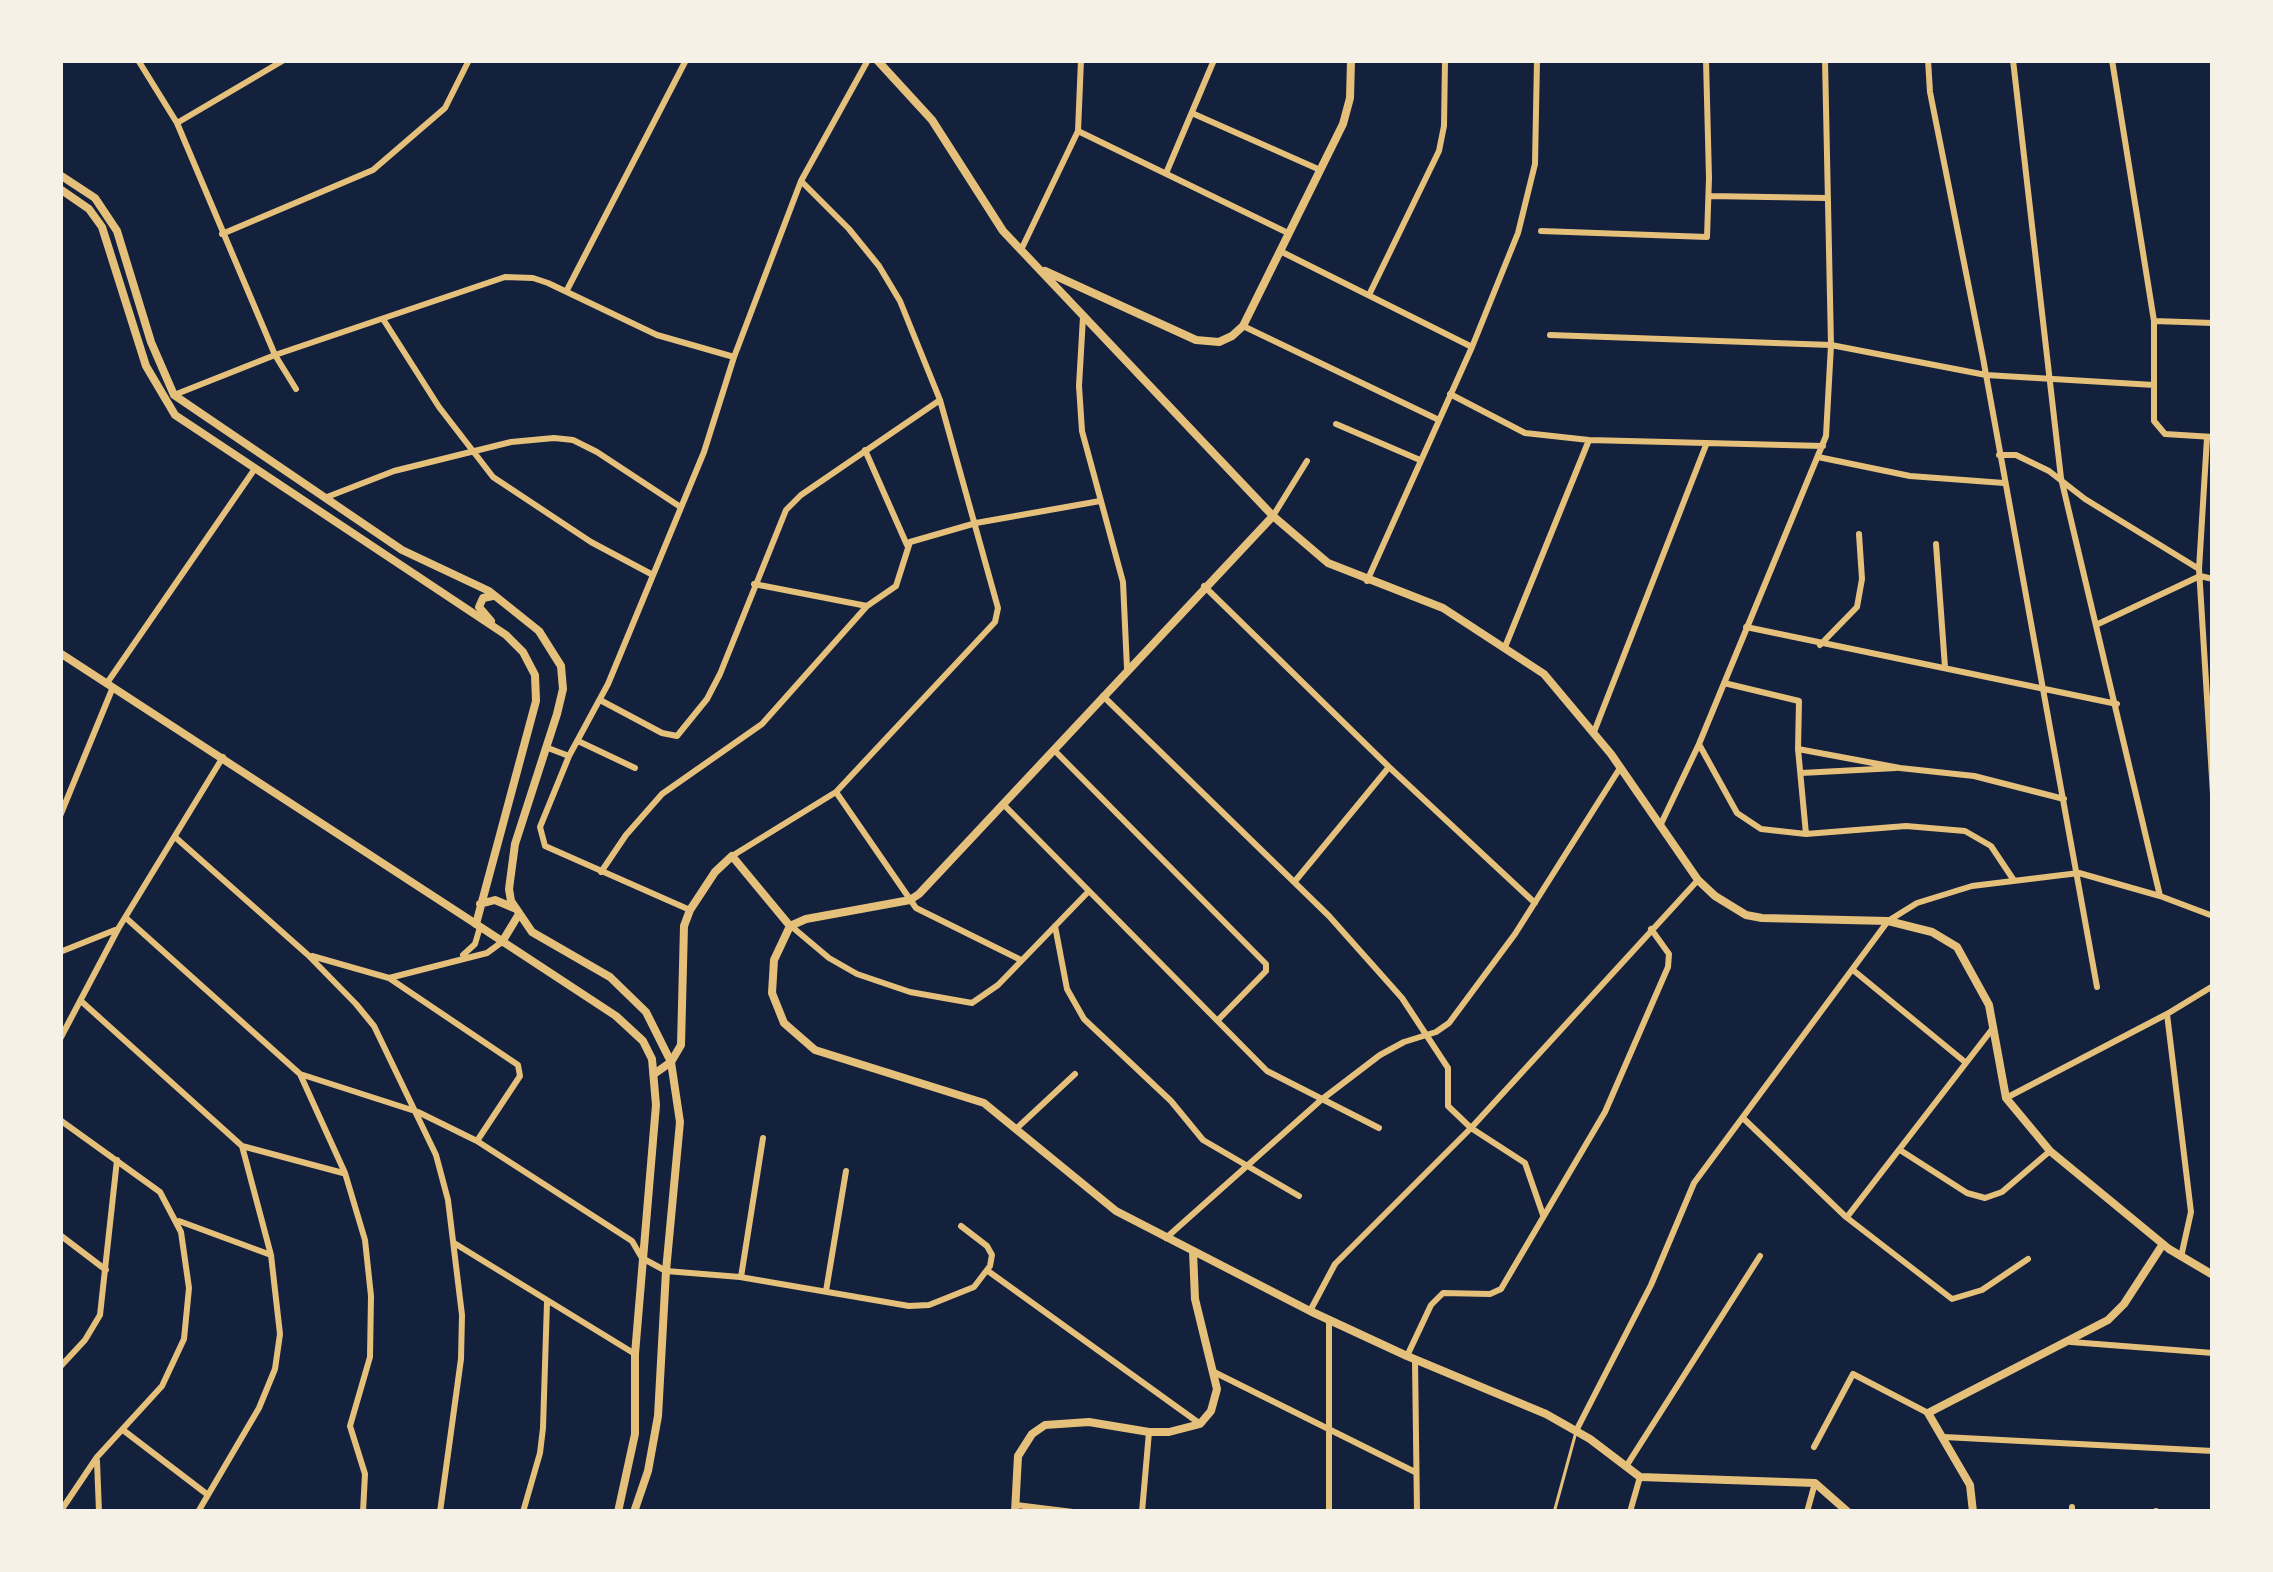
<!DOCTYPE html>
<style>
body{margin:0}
#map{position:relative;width:2273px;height:1572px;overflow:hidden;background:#14213d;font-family:Raleway,sans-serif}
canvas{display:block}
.frame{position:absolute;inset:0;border:63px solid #f6f1e7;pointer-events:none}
</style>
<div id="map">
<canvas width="2273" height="1572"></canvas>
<div class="frame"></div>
</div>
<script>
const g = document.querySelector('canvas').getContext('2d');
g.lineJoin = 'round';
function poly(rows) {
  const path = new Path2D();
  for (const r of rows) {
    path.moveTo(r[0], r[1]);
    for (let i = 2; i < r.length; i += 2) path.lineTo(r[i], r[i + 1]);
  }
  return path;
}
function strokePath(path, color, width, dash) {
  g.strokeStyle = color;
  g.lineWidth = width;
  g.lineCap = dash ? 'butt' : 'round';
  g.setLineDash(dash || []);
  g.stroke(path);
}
strokePath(poly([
 [1555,1509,1576,1432]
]), '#e5c07b', 3);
strokePath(poly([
 [138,60,177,123,275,355,296,389],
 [1928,60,1930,92,1983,358,2097,987],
 [2013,60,2061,478,2160,896],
 [2112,60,2154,321,2154,421,2165,434,2213,437],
 [1194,114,1318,169],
 [177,123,284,60],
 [1078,131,1288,233],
 [1167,171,1214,60],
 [1709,196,1826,198],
 [1541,231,1707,237,1709,178,1706,60],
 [222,234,373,170,445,108,469,60],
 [1021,250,1078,131,1081,60],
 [1280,251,1472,347],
 [567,290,686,60],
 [1369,295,1439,151,1444,126,1445,60],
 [1083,317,1079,386,1082,431,1123,582,1127,668],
 [383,319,439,407,493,477,591,542,653,575],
 [2154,321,2213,323],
 [1243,326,1439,420],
 [1550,335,1831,345,1986,375,2154,385],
 [1450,394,1525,433,1589,440,1823,446],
 [174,395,275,355,505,277,533,278,548,283,657,335,734,357],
 [1336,424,1420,460],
 [2207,438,2199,569,2213,794],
 [865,450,907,545],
 [1999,455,2016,455,2049,471,2085,499,2199,569],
 [1818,457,1910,476,2004,483],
 [327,497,394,471,511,442,554,438,573,440,597,452,679,506],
 [1273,516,1307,461],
 [1936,544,1945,667],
 [1367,581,1472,347,1518,233,1535,164,1537,60],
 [754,584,867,606],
 [1204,586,1389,767,1535,903],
 [2098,624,2200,576,2213,579],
 [1746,627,2117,704],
 [1820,645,1857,607,1862,579,1859,534],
 [1505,647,1589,440],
 [107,683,254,470],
 [1724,683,1799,701,1798,749,1806,834],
 [1103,696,1329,916,1402,998,1448,1068,1448,1106,1471,1128,1525,1163,1543,1215],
 [600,700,662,733,677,736,707,699,720,674,786,510,801,495,940,400],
 [1594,732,1706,445],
 [578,741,635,768],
 [1700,746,1737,813,1761,829,1806,834,1906,826,1965,831,1991,846,2013,879],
 [548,748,569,756],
 [1798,749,1900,768,1974,776,2064,799],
 [1054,750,1266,964,1266,971,1218,1020],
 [1801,773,1896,768],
 [836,792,916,908,1021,960],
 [1005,806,1267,1071,1379,1128],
 [60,816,113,687],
 [1660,826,1699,744,1826,436,1831,345,1825,60],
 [175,837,308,955,356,1004,374,1026,436,1155,448,1200,462,1315,461,1359,440,1512],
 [732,856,836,792,995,622,998,608,940,400,900,301,879,266,849,229,801,181],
 [601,872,626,835,662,794,762,724,867,606,896,586,910,542,976,523,1100,501],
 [1296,880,1389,767],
 [690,910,545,846,540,827,569,756,608,684,704,452,734,357,801,181,868,60],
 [126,918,300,1074,345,1173,365,1240,371,1296,370,1357,350,1426,365,1474,363,1512],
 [791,926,829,958,857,974,910,992,972,1003,998,985,1088,892],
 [1055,926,1067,989,1084,1019,1171,1101,1203,1140,1299,1196],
 [60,952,115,930],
 [463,955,475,944,480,927],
 [312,956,389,978,487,953,502,942],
 [1853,970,1965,1062],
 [389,978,518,1065,520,1076,477,1141],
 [81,1001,242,1146,271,1255,280,1334,275,1369,259,1408,198,1512],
 [2167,1014,2191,1212,2181,1257],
 [60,1039,118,929,223,757],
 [300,1074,418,1112,477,1141,632,1241,642,1258,666,1271,740,1277,909,1306,929,1305,974,1287,990,1266,992,1255,987,1246,961,1226],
 [2006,1098,2167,1014,2213,986],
 [1743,1118,1846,1217,1952,1299,1982,1290,2028,1259],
 [60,1120,160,1192,181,1232,189,1288,184,1339,162,1386,97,1457,60,1512],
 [1017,1128,1075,1074],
 [242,1146,343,1173],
 [1900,1150,1967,1193,1985,1198,2002,1192,2050,1151],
 [1847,1217,1993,1028],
 [179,1221,271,1255],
 [60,1235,106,1270],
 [1166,1238,1321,1100,1380,1055,1404,1042,1436,1032,1449,1023,1515,934,1620,768],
 [454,1243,635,1354],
 [988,1271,1199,1423],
 [741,1277,763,1138],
 [826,1291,846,1171],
 [1310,1311,1335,1264,1471,1128,1698,880],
 [2071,1342,2213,1353],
 [1407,1356,1431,1305,1443,1293,1490,1294,1501,1289,1605,1112,1668,967,1669,954,1651,929],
 [1415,1360,1417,1512],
 [60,1367,85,1340,100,1315,117,1160],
 [1214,1372,1415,1472],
 [123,1430,208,1495],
 [1576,1431,1651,1285,1694,1183,1888,921,1917,903,1972,886,2079,873,2160,896,2213,916],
 [1944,1437,2213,1451],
 [1814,1447,1853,1374,1928,1413],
 [97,1461,99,1512],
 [1627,1465,1760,1256],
 [1016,1505,1073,1512],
 [2072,1507,2072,1512],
 [523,1512,540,1453,543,1428,547,1302],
 [1142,1512,1149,1432],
 [1329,1512,1329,1320],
 [1630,1512,1640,1477],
 [1807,1512,1815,1483],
 [2156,1512,2156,1511]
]), '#e5c07b', 6);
strokePath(poly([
 [877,60,932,120,1003,231,1273,516,1328,563,1443,608,1544,674,1611,754,1698,880,1715,896,1746,915,1762,918,1888,921,1932,932,1957,947,1989,1005,2006,1098,2050,1151,2169,1249,2213,1275],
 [1045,271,1196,340,1219,342,1232,336,1243,326,1343,124,1350,98,1351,60],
 [60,653,476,924],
 [790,926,774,960,772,993,784,1023,815,1050,984,1103,1116,1211,1310,1311,1407,1356,1546,1414,1590,1439,1640,1477,1815,1483,1848,1512],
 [790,926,806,919,910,900,919,894,1273,516],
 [654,1074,671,1062,681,1045,684,926,690,910,715,872,732,856,790,926],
 [1015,1512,1018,1456,1032,1434,1045,1425,1089,1422,1149,1432,1169,1432,1200,1424,1211,1411,1217,1389,1195,1299,1193,1251],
 [1973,1512,1970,1485,1928,1413,2108,1320,2124,1304,2163,1244]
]), '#e5c07b', 8);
strokePath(poly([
 [60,175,95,198,117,231,151,342,174,395,402,550,489,591,539,631,561,666,563,689,557,714,515,844,509,889,511,901,532,932,610,977,646,1012,671,1062,680,1122,666,1271,658,1416,648,1471,634,1512],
 [60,189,89,209,102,227,146,366,175,415,506,635,523,652,535,675,536,701,476,924,616,1016,643,1041,652,1059,656,1105,635,1354,635,1434,618,1512],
 [491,621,479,607,483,598,493,596],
 [480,904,495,900,514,908],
 [502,942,519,914]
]), '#e5c07b', 8);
</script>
